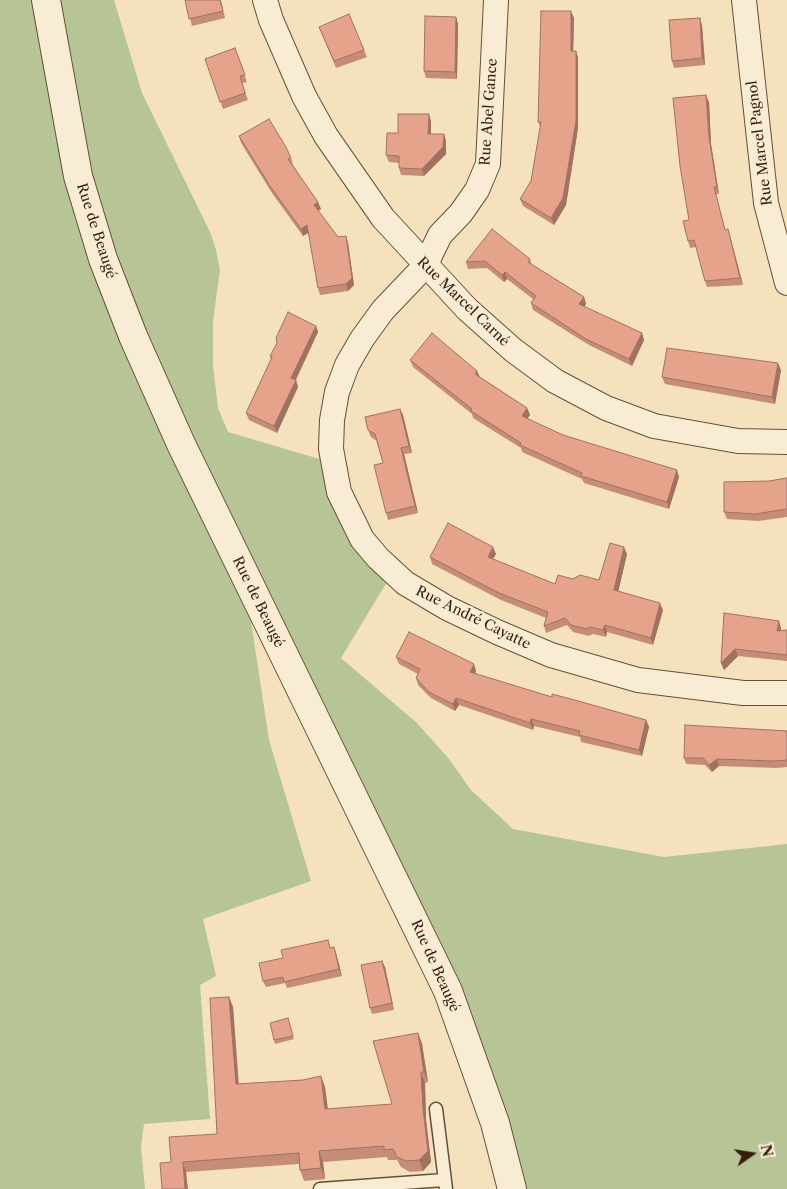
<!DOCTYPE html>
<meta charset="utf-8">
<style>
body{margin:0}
#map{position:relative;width:787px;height:1189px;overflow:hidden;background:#f6e1bd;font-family:"Libre Caslon Text",serif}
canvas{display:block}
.north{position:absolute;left:727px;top:1129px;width:50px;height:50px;-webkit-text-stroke:4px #f9ecd4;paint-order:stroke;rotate:77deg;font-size:14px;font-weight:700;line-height:20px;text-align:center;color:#331f0c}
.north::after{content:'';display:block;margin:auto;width:18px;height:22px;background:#331f0c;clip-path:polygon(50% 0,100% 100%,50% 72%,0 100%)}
</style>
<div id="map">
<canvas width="787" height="1189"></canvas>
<div class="north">N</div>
</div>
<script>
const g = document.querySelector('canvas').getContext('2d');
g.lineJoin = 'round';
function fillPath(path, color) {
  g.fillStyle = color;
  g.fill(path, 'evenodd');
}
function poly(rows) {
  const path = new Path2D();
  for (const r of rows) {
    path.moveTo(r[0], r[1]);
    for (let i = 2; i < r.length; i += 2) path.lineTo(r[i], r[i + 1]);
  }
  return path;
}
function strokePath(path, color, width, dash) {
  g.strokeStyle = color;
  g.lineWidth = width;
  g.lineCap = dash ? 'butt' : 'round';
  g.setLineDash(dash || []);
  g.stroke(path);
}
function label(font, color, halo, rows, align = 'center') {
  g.font = font + ' "Libre Caslon Text",serif';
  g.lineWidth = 5;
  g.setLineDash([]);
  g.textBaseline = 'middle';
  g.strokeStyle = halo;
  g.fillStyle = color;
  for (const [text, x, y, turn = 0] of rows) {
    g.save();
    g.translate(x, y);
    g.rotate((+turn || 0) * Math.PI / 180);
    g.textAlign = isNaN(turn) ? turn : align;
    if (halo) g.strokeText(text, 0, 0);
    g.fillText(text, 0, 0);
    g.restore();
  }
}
fillPath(poly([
 [0,0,114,0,142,93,211,234,216,250,220,270,213,321,213,365,218,408,228,432,333,463,393,572,341,658,417,723,449,759,471,790,513,829,664,857,787,844,787,1189,512,1189,495,1123,244,575,269,740,311,881,203,919,216,976,200,985,210,1119,144,1124,141,1147,145,1189,0,1189]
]), '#b7c495');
const service = poly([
 [436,1109,446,1189],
 [320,1189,444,1180]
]);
const minor = poly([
 [265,0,271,20,304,96,326,136,383,218,467,309,513,350,555,381,606,408,654,426,738,441,787,442],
 [496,0,488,164,477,190,461,213,440,235,425,266,383,310,362,339,347,365,337,392,332,420,331,449,339,492,362,539,378,558,405,583,447,608,497,632,551,655,638,680,743,693,787,693],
 [744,0,766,203,787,283]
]);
const tertiary = poly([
 [46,0,78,176,103,259,133,336,181,444,448,991,495,1123,512,1189]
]);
strokePath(service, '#645038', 15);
strokePath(minor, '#645038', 26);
strokePath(tertiary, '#645038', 30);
strokePath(service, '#f9ecd4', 12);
strokePath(minor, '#f9ecd4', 24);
strokePath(tertiary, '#f9ecd4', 28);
fillPath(poly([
 [185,0,221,0,225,18,192,26],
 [456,17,458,24,457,79,426,78,424,71],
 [574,18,573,51,576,51,578,58,578,128,566,205,554,225,523,206,520,199,531,181,541,128,538,122],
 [702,25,705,65,674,68,672,61],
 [319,27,364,50,367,57,336,68],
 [235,48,247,82,242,83,248,100,223,109,205,59],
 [709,102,711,144,719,194,716,194,725,230,730,236,743,285,707,287,705,281,696,247,690,248,688,241,689,220],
 [431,121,431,134,446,141,446,154,424,176,401,175,399,168,399,163,389,162,386,155,398,133],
 [239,136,291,158,293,165,321,209,318,210,338,237,348,243,354,285,348,291,320,295,318,288,309,232,303,236,272,193,241,143],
 [530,259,532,265,584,297,586,304,584,307,642,333,644,340,632,366,589,345,533,310,531,303,533,299,507,279,504,282,487,268,468,269,466,262],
 [316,326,318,332,296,380,298,387,277,433,249,420,246,413,271,359,270,356],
 [410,360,480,377,527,408,530,415,527,419,563,435,679,477,669,509,584,483,582,479,522,452,521,448,473,418,472,414,413,367],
 [781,370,775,404,665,384,662,377],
 [400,409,403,415,412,453,404,454,418,513,388,520,386,513,383,463,377,441,371,437,368,430],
 [787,478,787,517,758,521,727,519,724,512,769,481],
 [496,554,493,559,555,584,573,579,599,580,627,554,618,592,663,610,653,645,607,632,606,637,593,634,589,636,573,632,567,625,546,633,544,626,546,618,501,600,432,564,430,557],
 [724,613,781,628,781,631,787,630,787,661,738,656,724,670,721,663],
 [396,657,476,671,475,674,552,697,646,720,649,727,642,756,581,742,580,737,534,726,533,730,459,705,455,711,431,698,418,685,416,678,418,674,399,664],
 [787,731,787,767,776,768,719,766,712,772,705,765,686,764,684,758],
 [330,947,334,947,336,953,342,976,287,988,285,983,266,987,263,981],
 [382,961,385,967,394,1010,372,1014,370,1008],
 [229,997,233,1007,239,1084,325,1087,328,1109,392,1104,418,1033,422,1044,428,1082,425,1083,426,1120,431,1162,423,1171,410,1172,401,1167,397,1160,388,1160,387,1157,323,1162,325,1179,304,1181,300,1170,299,1164,186,1172,171,1162,217,1134],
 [288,1018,294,1039,275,1044,274,1040]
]), '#c58c78');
fillPath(poly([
 [571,11,574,18,573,58,571,51],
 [456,17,458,24,457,79,455,72],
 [700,18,702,25,705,65,702,58],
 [576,51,578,58,578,128,566,205,554,225,551,218],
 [706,95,709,102,711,144,719,194,717,187,709,137],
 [429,114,431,121,431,141,428,134],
 [444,134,446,141,446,154,424,176,422,169],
 [318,202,321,209,317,212,314,205],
 [307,225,310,232,303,236,301,229],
 [728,229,730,236,743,285,740,278],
 [346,236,348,243,354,285,348,291,346,284],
 [505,272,507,279,504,282,502,275],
 [584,297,586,304,581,311,579,304],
 [316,326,318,332,293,385,291,378],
 [642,333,644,340,632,366,629,359],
 [778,363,781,370,775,404,772,397],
 [477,371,480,377,475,374],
 [296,380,298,387,277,433,274,426],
 [527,408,530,415,524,423,522,416],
 [400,409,403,415,412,453,409,446],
 [401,448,404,454,418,513,415,506],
 [677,470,679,477,669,509,667,502],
 [493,547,496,554,490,564,488,557],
 [624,547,627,554,617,597,614,590],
 [660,603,663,610,653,645,651,638],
 [779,621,781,628,780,638,777,631],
 [605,625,607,632,606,637,603,630],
 [735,649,738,656,724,670,721,663],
 [474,664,476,671,472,679,470,672],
 [456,698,459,705,455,711,453,704],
 [531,719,534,726,533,730,530,723],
 [646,720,649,727,642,756,639,750],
 [717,759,719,766,712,772,709,765],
 [334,947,336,953,342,976,339,969],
 [382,961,385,967,394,1010,392,1003],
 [229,997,233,1007,239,1094,236,1084],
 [418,1033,422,1044,428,1082,424,1072],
 [421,1072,425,1083,426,1120,431,1162,423,1171,419,1160,423,1109],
 [321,1076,325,1087,329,1120,325,1109],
 [319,1151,323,1162,325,1179,321,1168],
 [183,1162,186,1172,188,1189,185,1189]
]), '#a07262');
const building = poly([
 [185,0,220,0,223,11,189,19,185,0],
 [541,11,571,11,571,51,576,51,576,121,563,198,551,218,520,199,531,181,541,122,538,122,541,11],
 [349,14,364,50,334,61,319,27,349,14],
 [425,16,456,17,455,72,424,71,425,16],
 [700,18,702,58,672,61,669,20,700,18],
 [235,48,245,75,240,76,245,93,220,102,205,59,235,48],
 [706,95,709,137,717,187,714,187,725,230,728,229,740,278,705,281,694,240,688,241,683,221,689,220,680,166,673,98,706,95],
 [398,114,429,114,428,134,444,134,443,147,422,169,399,168,399,156,386,155,387,133,398,133,398,114],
 [269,119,286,147,291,158,288,159,318,202,314,205,338,237,346,236,352,278,346,284,318,288,307,225,301,229,270,186,239,136,269,119],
 [492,229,530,259,528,262,584,297,579,304,642,333,629,359,586,339,531,303,536,296,505,272,502,275,485,261,466,262,492,229],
 [288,312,316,326,291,378,296,380,274,426,246,413,272,357,270,356,277,343,276,338,288,312],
 [432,333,477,371,475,374,527,408,522,416,563,435,677,470,667,502,581,476,582,473,520,445,521,443,471,411,472,409,410,360,432,333],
 [667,348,778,363,772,397,662,377,667,348],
 [400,409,409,446,401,448,415,506,386,513,374,465,383,463,375,434,368,430,365,417,400,409],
 [787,478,787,509,755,514,724,512,724,482,769,481,787,478],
 [448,523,493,547,488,557,555,584,558,575,573,579,580,575,599,580,610,543,624,547,614,590,660,603,651,638,605,625,603,630,590,627,586,629,571,625,565,618,544,626,548,612,499,593,430,557,448,523],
 [724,613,779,621,777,631,787,630,787,655,735,649,721,663,724,613],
 [409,632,474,664,470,672,552,697,552,694,571,699,646,720,639,750,579,735,580,731,531,719,530,723,456,698,453,704,429,692,416,678,420,669,396,657,409,632],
 [685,725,787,731,787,760,773,761,717,759,709,765,703,758,684,758,685,725],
 [328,940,330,948,334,947,339,969,284,982,283,977,263,981,259,963,283,958,281,950,328,940],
 [382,961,392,1003,370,1008,361,965,382,961],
 [229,997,236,1084,303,1080,321,1076,325,1109,392,1104,373,1041,418,1033,424,1072,421,1072,423,1109,428,1151,419,1160,406,1161,397,1157,393,1149,384,1150,384,1146,319,1151,321,1168,300,1170,299,1153,183,1162,185,1189,162,1189,160,1163,171,1162,169,1137,217,1134,210,998,229,997],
 [288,1018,293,1036,274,1040,270,1023,288,1018]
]);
fillPath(building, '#e5a38c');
strokePath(building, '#a07262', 1);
label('14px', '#331f0c', '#f9ecd4', [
 ["Rue Abel Gance",489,112,-86],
 ["Rue Marcel Pagnol",760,143,-97],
 ["Rue de Beaugé",96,231,72],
 ["Rue Marcel Carné",463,302,44],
 ["Rue de Beaugé",258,602,64],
 ["Rue André Cayatte",473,618,26],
 ["Rue de Beaugé",435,966,66]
]);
</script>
